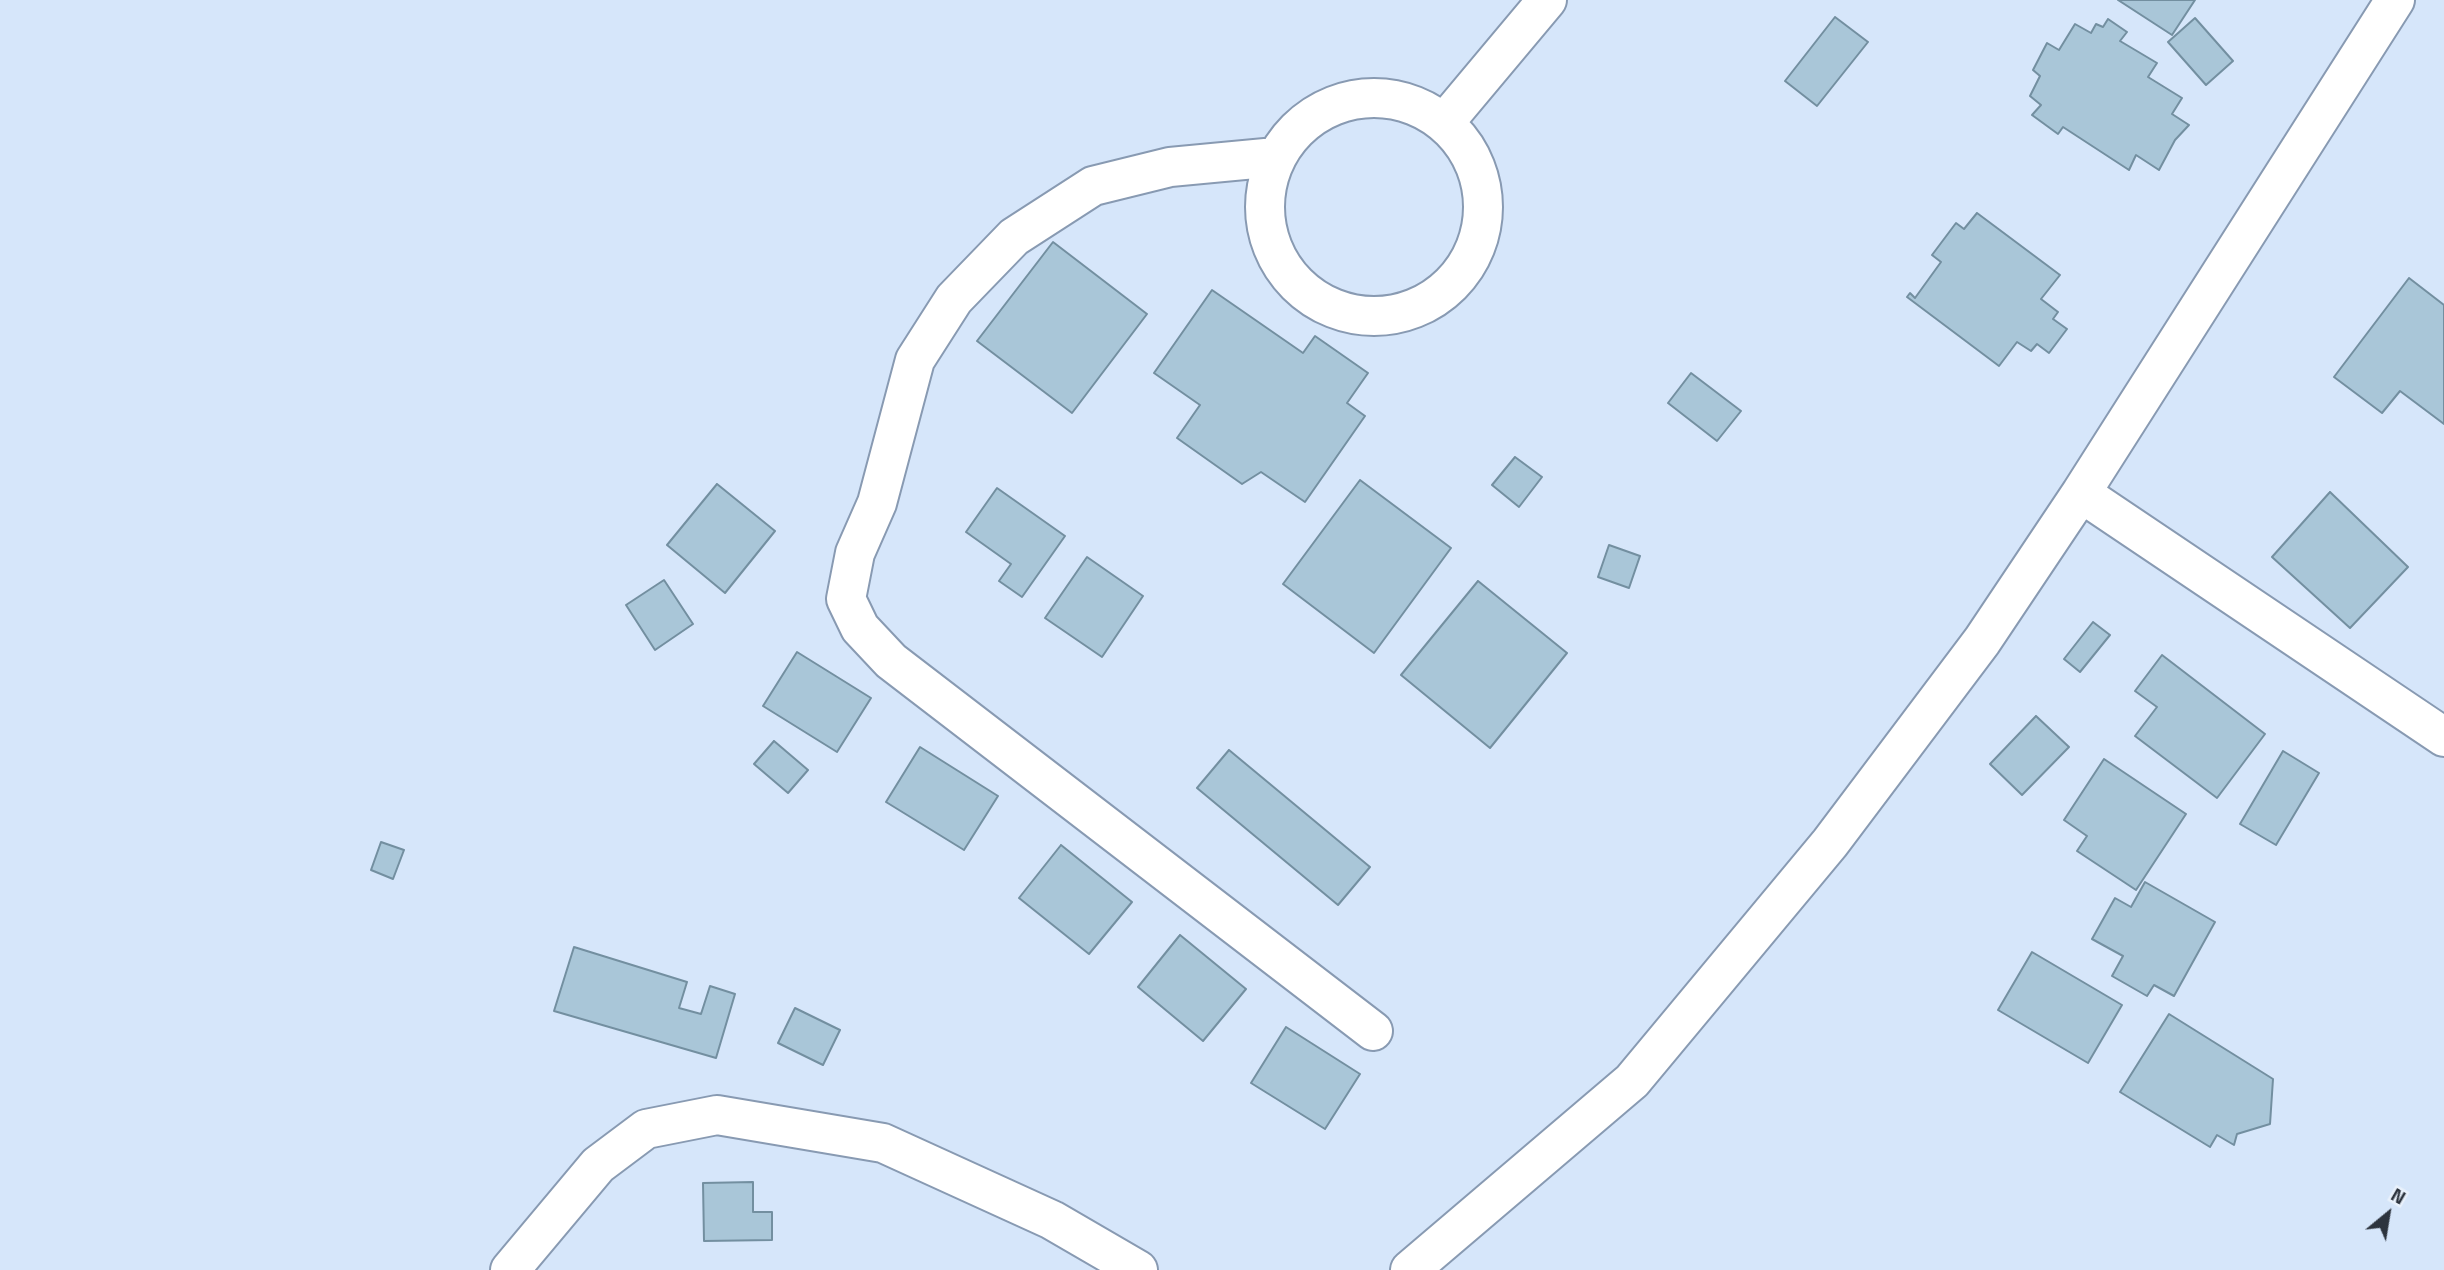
<!DOCTYPE html>
<style>
body{margin:0}
#map{position:relative;width:2444px;height:1270px;overflow:hidden;background:#d6e6fa;font-family:"Titillium Web",sans-serif}
canvas{display:block}
.north{position:absolute;left:2353px;top:1179px;width:70px;height:70px;-webkit-text-stroke:5px #eaf2fc;paint-order:stroke;rotate:30deg;font-size:19px;font-weight:700;line-height:28px;text-align:center;color:#2d343e}
.north::after{content:'';display:block;margin:auto;width:24px;height:32px;background:#2d343e;clip-path:polygon(50% 0,100% 100%,50% 72%,0 100%)}
</style>
<div id="map">
<canvas width="2444" height="1270"></canvas>
<div class="north">N</div>
</div>
<script>
const g = document.querySelector('canvas').getContext('2d');
g.lineJoin = 'round';
function fillPath(path, color) {
  g.fillStyle = color;
  g.fill(path, 'evenodd');
}
function poly(rows) {
  const path = new Path2D();
  for (const r of rows) {
    if (r.length === 3) {
      path.moveTo(r[0] + r[2], r[1]);
      path.arc(r[0], r[1], r[2], 0, 2 * Math.PI);
      continue;
    }
    path.moveTo(r[0], r[1]);
    for (let i = 2; i < r.length; i += 2) path.lineTo(r[i], r[i + 1]);
  }
  return path;
}
function strokePath(path, color, width, dash) {
  g.strokeStyle = color;
  g.lineWidth = width;
  g.lineCap = dash ? 'butt' : 'round';
  g.setLineDash(dash || []);
  g.stroke(path);
}
const building = poly([
 [2118,0,2195,0,2172,35,2118,0],
 [1835,17,1868,42,1817,106,1785,81,1835,17],
 [2195,18,2233,61,2206,85,2168,42,2195,18],
 [2108,19,2127,32,2120,41,2157,63,2148,77,2182,98,2172,114,2189,125,2175,140,2159,170,2136,155,2129,170,2063,127,2058,134,2032,115,2041,105,2030,96,2040,76,2033,70,2047,43,2059,50,2075,24,2091,33,2096,24,2103,27,2108,19],
 [1977,213,2060,275,2041,299,2058,312,2053,319,2067,329,2049,353,2037,344,2031,351,2017,342,1999,366,1907,297,1910,293,1915,298,1941,262,1932,255,1956,223,1964,229,1977,213],
 [1053,242,1147,314,1072,413,977,341,1053,242],
 [2409,278,2444,305,2444,424,2400,391,2382,413,2334,377,2409,278],
 [1212,290,1303,353,1315,336,1368,373,1347,403,1365,416,1305,502,1261,472,1242,484,1177,438,1200,405,1154,373,1212,290],
 [1691,373,1741,411,1717,441,1668,403,1691,373],
 [1515,457,1542,477,1519,507,1492,485,1515,457],
 [1360,480,1451,548,1374,653,1283,584,1360,480],
 [717,484,775,531,725,593,667,545,717,484],
 [997,488,1065,536,1022,597,999,581,1011,564,966,532,997,488],
 [2330,492,2408,567,2350,628,2272,557,2330,492],
 [1609,545,1640,556,1629,588,1598,577,1609,545],
 [1087,557,1143,596,1102,657,1045,618,1087,557],
 [664,580,693,624,655,650,626,605,664,580],
 [1478,581,1567,653,1490,748,1401,675,1478,581],
 [2093,622,2110,635,2080,672,2064,659,2093,622],
 [797,652,871,698,837,752,763,706,797,652],
 [2162,655,2265,734,2217,798,2135,736,2157,707,2135,691,2162,655],
 [2036,716,2069,747,2022,795,1990,764,2036,716],
 [774,741,808,770,788,793,754,764,774,741],
 [920,747,998,796,964,850,886,802,920,747],
 [1229,750,1370,867,1338,905,1197,788,1229,750],
 [2283,751,2319,773,2276,845,2240,824,2283,751],
 [2104,759,2186,814,2136,890,2077,851,2087,836,2064,820,2104,759],
 [381,842,404,850,393,879,371,870,381,842],
 [1061,845,1132,902,1089,954,1019,898,1061,845],
 [2145,882,2215,922,2174,996,2154,985,2147,996,2112,976,2123,956,2092,939,2115,898,2131,907,2145,882],
 [1180,935,1246,989,1203,1041,1138,987,1180,935],
 [574,947,687,982,679,1008,701,1014,710,986,735,994,716,1058,554,1011,574,947],
 [2032,952,2122,1005,2088,1063,1998,1010,2032,952],
 [795,1008,840,1030,823,1065,778,1043,795,1008],
 [2169,1014,2273,1079,2270,1124,2237,1134,2234,1145,2217,1135,2210,1147,2120,1092,2169,1014],
 [1286,1027,1360,1074,1325,1129,1251,1083,1286,1027],
 [753,1182,753,1212,772,1212,772,1240,704,1241,703,1183,753,1182]
]);
fillPath(building, '#a9c6d8');
strokePath(building, '#738fa0', 2);
const minor = poly([
 [1374,207,109],
 [1444,123,1547,0],
 [1276,157,1170,167,1093,186,1014,237,954,299,915,360,877,503,855,553,846,599,860,628,891,661,1373,1031],
 [2081,493,2444,737],
 [510,1270,598,1165,646,1129,717,1115,883,1143,1052,1220,1138,1270],
 [1410,1270,1632,1081,1830,843,1982,641,2081,493,2395,0]
]);
strokePath(minor, '#889ab2', 42);
strokePath(minor, '#fff', 38);
</script>
